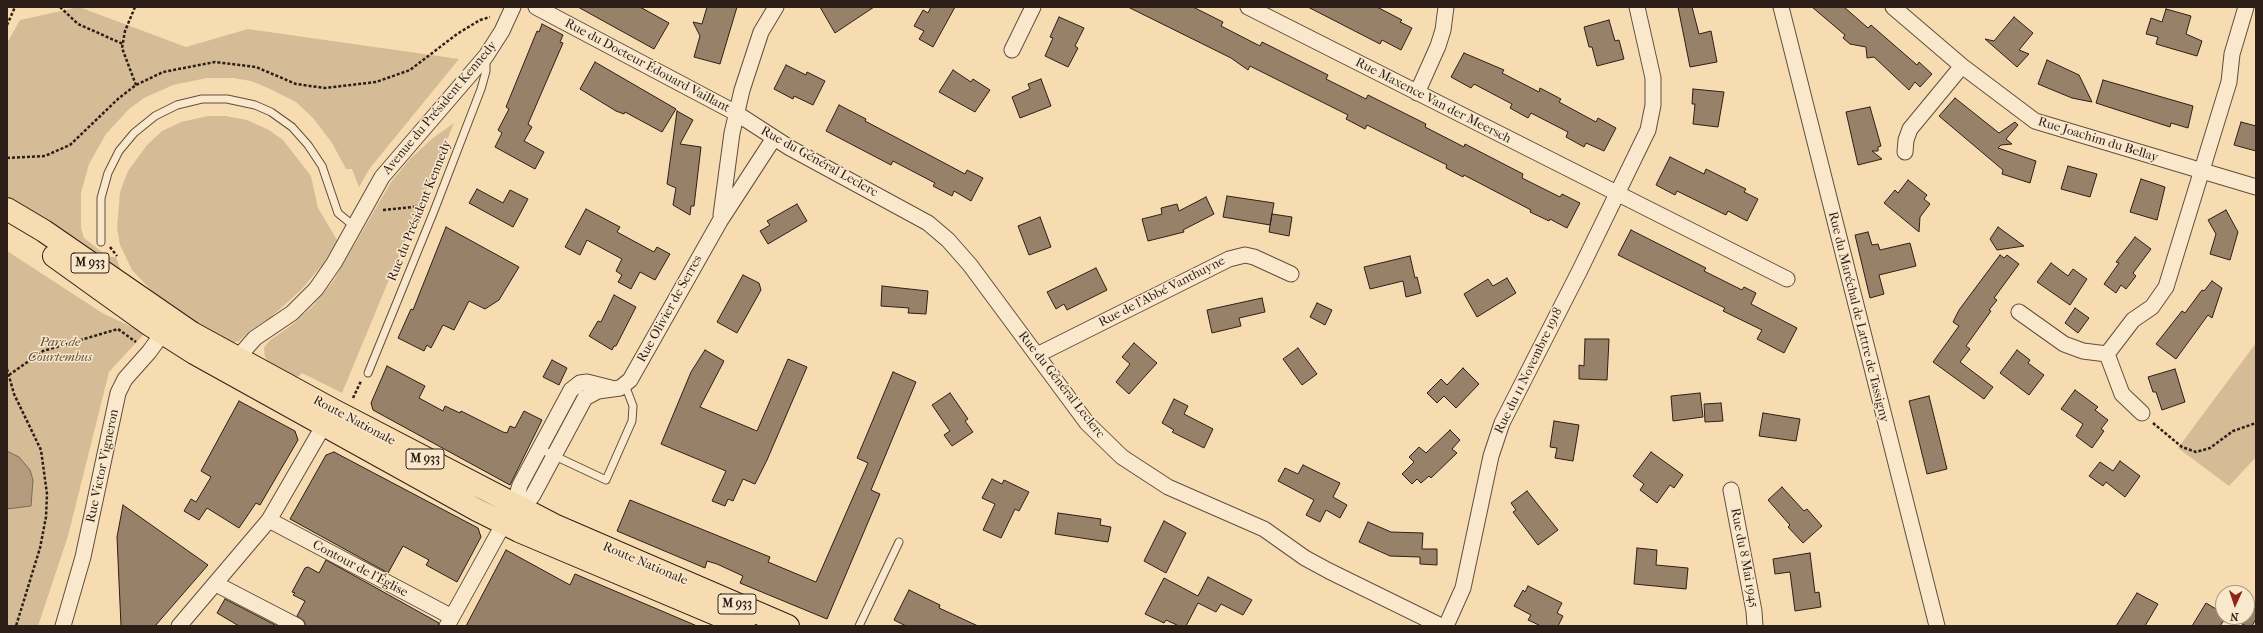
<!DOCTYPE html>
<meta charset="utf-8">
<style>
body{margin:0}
#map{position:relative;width:2263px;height:633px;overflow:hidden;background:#f8dcb1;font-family:"IM FELL French Canon",serif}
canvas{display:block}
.frame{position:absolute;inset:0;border:8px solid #2d1f18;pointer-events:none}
.north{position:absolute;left:2215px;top:585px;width:40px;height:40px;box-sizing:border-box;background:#fae8cc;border:1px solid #a89884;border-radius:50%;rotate:183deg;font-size:11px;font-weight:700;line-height:16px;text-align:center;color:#2d1f18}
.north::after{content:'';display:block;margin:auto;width:14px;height:18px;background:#8f2418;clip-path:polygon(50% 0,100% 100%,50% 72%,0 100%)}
</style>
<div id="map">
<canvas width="2263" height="633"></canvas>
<div class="frame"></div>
<div class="north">N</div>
</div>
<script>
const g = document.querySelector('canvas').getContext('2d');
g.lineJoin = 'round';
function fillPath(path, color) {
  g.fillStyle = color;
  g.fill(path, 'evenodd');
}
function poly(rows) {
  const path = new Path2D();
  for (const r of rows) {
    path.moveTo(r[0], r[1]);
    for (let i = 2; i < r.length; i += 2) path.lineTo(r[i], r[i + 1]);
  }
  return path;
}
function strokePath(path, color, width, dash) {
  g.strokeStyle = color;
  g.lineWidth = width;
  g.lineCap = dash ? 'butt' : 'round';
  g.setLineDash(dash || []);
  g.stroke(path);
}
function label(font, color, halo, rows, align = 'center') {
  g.font = font + ' "IM FELL French Canon",serif';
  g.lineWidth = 3;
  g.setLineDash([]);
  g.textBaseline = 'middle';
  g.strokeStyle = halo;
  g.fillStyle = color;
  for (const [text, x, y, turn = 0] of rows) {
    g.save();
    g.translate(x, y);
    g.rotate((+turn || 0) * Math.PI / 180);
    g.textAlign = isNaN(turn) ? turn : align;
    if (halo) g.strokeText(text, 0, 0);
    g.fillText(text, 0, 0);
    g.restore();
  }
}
fillPath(poly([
 [79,7,186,47,248,29,459,59,370,168,359,187,352,169,346,169,332,143,313,118,296,102,268,88,251,81,233,78,207,78,173,85,144,98,129,109,106,134,89,164,81,193,81,228,84,238,108,257,116,257,123,276,7,198,7,43,20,20],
 [208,116,226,116,247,120,269,130,283,140,311,176,318,208,337,240,324,263,301,290,270,318,252,329,239,341,231,343,222,342,162,302,132,270,120,245,117,228,120,192,128,171,147,145,162,131,181,122],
 [454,123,342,393,302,373,299,376,290,379,272,368,265,357,264,348,269,341,293,324,314,305,334,280,391,182,410,159,433,138],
 [7,251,104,314,145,333,109,372,68,536,38,626,7,626],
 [2256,343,2256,457,2229,486,2178,448]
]), '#d5bc97');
const water = poly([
 [7,451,19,457,30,470,33,480,31,506,7,509,7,451]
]);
fillPath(water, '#b39c7d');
strokePath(water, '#7d6a55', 1);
const building = poly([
 [578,7,640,7,669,23,654,49,578,7],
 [707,7,737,7,720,64,694,57,700,36,693,22,702,24,707,7],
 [820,7,874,7,835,33,820,7],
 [931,7,955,7,933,47,919,39,924,31,914,26,923,10,928,13,931,7],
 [1128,7,1193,7,1223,22,1221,26,1260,46,1262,42,1328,75,1326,79,1366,99,1368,95,1426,124,1425,127,1464,147,1465,144,1523,174,1522,178,1560,197,1562,194,1580,203,1567,228,1550,219,1549,221,1530,212,1531,210,1464,175,1463,177,1446,168,1447,165,1367,125,1365,129,1346,119,1348,115,1250,66,1248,70,1231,58,1128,7],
 [1308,7,1377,7,1402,20,1400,22,1412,28,1401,50,1382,40,1380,44,1308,7],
 [1678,7,1692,7,1699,34,1711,31,1717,62,1690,67,1678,7],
 [1812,7,1844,7,1868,28,1871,25,1917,65,1919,62,1932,74,1920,87,1915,82,1909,90,1874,57,1867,58,1866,47,1850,44,1843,38,1845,35,1812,7],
 [2166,9,2191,16,2186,34,2202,41,2197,56,2156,44,2158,37,2146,34,2151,18,2162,22,2166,9],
 [1059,17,1084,28,1075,46,1078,48,1068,67,1045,56,1053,38,1050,37,1059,17],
 [2014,17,2033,33,2019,50,2029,54,2017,67,1985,39,1994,41,2014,17],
 [1609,20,1615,41,1619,40,1624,59,1597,66,1592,47,1589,47,1584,27,1609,20],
 [542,24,563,35,560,42,563,43,528,124,532,127,524,141,544,152,535,169,495,147,502,133,498,130,509,109,506,107,537,31,539,32,542,24],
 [1464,53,1504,70,1502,73,1539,92,1540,88,1561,99,1559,102,1596,122,1598,118,1616,128,1604,151,1586,143,1584,147,1566,137,1568,132,1531,113,1528,118,1510,108,1512,104,1474,84,1471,88,1451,77,1464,53],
 [2047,60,2079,75,2092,102,2072,98,2038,84,2047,60],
 [595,62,676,109,662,132,625,112,624,114,616,111,580,89,595,62],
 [786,65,806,75,807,72,825,81,813,105,794,96,793,99,774,89,786,65],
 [953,70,971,82,973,79,990,90,975,112,939,92,953,70],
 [1041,79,1051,106,1020,118,1012,97,1030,89,1028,84,1041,79],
 [2103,80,2193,106,2188,128,2171,123,2170,127,2096,103,2103,80],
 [1693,89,1724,92,1718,127,1693,124,1695,104,1692,104,1693,89],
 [1955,98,1999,133,2015,122,2018,125,2006,139,2012,144,2001,145,1998,148,2036,161,2030,183,2002,174,2003,170,1939,116,1955,98],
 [839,105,866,119,865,121,965,174,967,170,983,178,971,201,954,191,952,196,933,186,935,183,893,161,891,165,826,131,839,105],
 [1870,107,1881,146,1878,147,1878,151,1872,151,1882,159,1858,165,1846,112,1870,107],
 [677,111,693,120,680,144,701,147,694,206,691,206,690,215,673,205,676,188,667,184,677,111],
 [2241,122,2256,126,2256,151,2234,145,2241,122],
 [1670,157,1704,174,1706,169,1746,189,1744,192,1758,199,1747,221,1728,211,1726,215,1677,191,1675,195,1656,185,1670,157],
 [2068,166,2097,174,2090,197,2061,189,2068,166],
 [2141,179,2165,187,2157,220,2130,212,2141,179],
 [1908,180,1927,195,1924,199,1930,204,1920,217,1919,232,1884,203,1895,190,1898,193,1908,180],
 [477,189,503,203,510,190,528,199,513,227,469,203,477,189],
 [1227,196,1274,203,1270,225,1223,217,1227,196],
 [1206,197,1214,214,1183,230,1184,232,1148,241,1142,219,1162,214,1161,208,1177,204,1179,211,1206,197],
 [797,204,807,221,768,244,760,231,770,225,767,221,797,204],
 [586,209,620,227,617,232,654,252,657,247,670,254,655,280,640,272,631,289,618,282,622,275,616,271,622,259,587,240,580,255,565,247,586,209],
 [2226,210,2238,232,2230,260,2210,254,2216,234,2208,220,2226,210],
 [1272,214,1292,217,1289,236,1269,232,1272,214],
 [1040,217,1051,247,1029,255,1018,226,1040,217],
 [446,227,519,267,499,300,485,309,469,301,454,330,443,325,431,348,427,345,424,351,398,338,411,309,413,310,446,227],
 [1998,227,2024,246,1997,250,1990,239,1998,227],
 [1631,230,1706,268,1704,271,1742,290,1744,287,1756,293,1751,304,1797,328,1784,353,1757,339,1762,330,1723,311,1725,308,1618,255,1631,230],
 [1868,232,1872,245,1878,244,1880,250,1910,243,1916,266,1879,275,1884,294,1870,298,1855,235,1868,232],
 [2135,237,2151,249,2133,273,2136,276,2126,289,2121,285,2116,293,2104,284,2119,263,2116,262,2135,237],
 [2000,255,2004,258,2007,255,2019,264,1994,298,1997,300,1989,310,1991,311,1966,346,1970,349,1960,362,1993,387,1984,399,1933,362,1959,326,1953,322,1959,310,2000,255],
 [1410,256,1415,278,1417,277,1421,293,1406,297,1403,281,1370,289,1364,267,1410,256],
 [2051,263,2068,276,2073,269,2087,279,2070,305,2037,282,2051,263],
 [1096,268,1107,290,1067,310,1064,304,1056,309,1047,292,1096,268],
 [743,275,759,283,761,290,737,333,717,322,743,275],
 [1507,278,1516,293,1477,317,1464,294,1488,279,1493,286,1507,278],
 [2212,281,2222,288,2212,318,2208,315,2176,359,2156,344,2182,311,2185,313,2202,290,2204,291,2212,281],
 [882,286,928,291,926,314,908,313,909,308,881,306,882,286],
 [614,295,636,307,616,346,614,346,612,350,589,336,598,321,601,322,614,295],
 [1262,298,1265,312,1239,318,1241,326,1212,333,1207,310,1262,298],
 [1317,303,1332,310,1325,325,1310,317,1317,303],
 [2075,308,2089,318,2078,333,2065,323,2075,308],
 [1585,339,1609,339,1607,380,1579,379,1579,365,1584,366,1585,339],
 [1134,343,1157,363,1129,394,1116,382,1130,364,1122,357,1134,343],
 [1298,348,1317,374,1302,385,1283,359,1298,348],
 [705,350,724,361,700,407,757,431,788,359,807,367,767,460,755,484,743,479,733,501,728,499,725,506,712,501,726,471,661,444,691,372,705,350],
 [2017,350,2030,360,2028,363,2044,375,2029,395,2000,373,2017,350],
 [552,360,567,368,559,385,543,377,552,360],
 [387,366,425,386,419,398,443,411,445,406,460,413,461,411,503,432,507,433,510,426,515,428,524,411,542,420,510,485,373,410,371,403,387,366],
 [1463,368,1479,384,1456,408,1444,396,1437,403,1427,393,1441,379,1447,385,1463,368],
 [2175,369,2185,402,2162,410,2156,392,2153,392,2148,377,2175,369],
 [893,372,916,382,871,490,880,494,827,619,740,583,743,576,717,564,707,561,705,568,617,531,630,500,770,557,768,562,816,582,868,463,857,458,893,372],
 [2075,390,2098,407,2095,410,2108,420,2101,429,2104,431,2092,448,2076,436,2083,424,2061,409,2075,390],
 [950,393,968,419,965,421,973,432,952,446,944,435,950,431,932,405,950,393],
 [1700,393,1703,417,1673,421,1671,396,1700,393],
 [1929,396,1947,469,1927,474,1909,401,1929,396],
 [1174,399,1188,406,1184,414,1213,429,1204,448,1172,432,1174,430,1162,423,1174,399],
 [239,401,295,431,298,440,260,505,256,503,239,528,207,508,199,520,184,511,191,499,196,502,211,477,201,471,239,401],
 [1721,403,1723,421,1705,422,1704,404,1721,403],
 [1763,413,1800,419,1796,441,1759,436,1763,413],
 [1554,421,1579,425,1573,461,1555,458,1557,448,1550,447,1554,421],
 [1450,430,1460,440,1452,449,1457,453,1431,478,1429,476,1421,483,1417,479,1412,484,1402,474,1414,462,1409,457,1419,447,1426,453,1450,430],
 [334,452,478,528,481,537,457,582,426,565,429,560,403,546,388,573,290,519,326,455,334,452],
 [1651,452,1683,475,1674,488,1670,485,1657,503,1640,490,1644,484,1633,476,1651,452],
 [2120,461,2140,476,2125,497,2106,482,2103,486,2089,476,2100,462,2113,471,2120,461],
 [1303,465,1340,483,1333,497,1347,505,1340,518,1326,510,1320,522,1306,515,1314,500,1278,481,1285,468,1298,474,1303,465],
 [992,479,1002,484,1004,480,1029,492,1019,511,1015,509,1001,538,983,530,995,504,982,498,992,479],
 [1782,487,1804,511,1807,509,1822,526,1803,543,1788,527,1790,525,1768,500,1782,487],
 [1527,491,1558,530,1538,545,1513,512,1516,510,1511,503,1527,491],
 [123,505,208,565,155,626,121,626,117,537,123,505],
 [1058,513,1101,519,1100,525,1111,527,1108,542,1055,534,1058,513],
 [1164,521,1186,533,1166,573,1144,561,1164,521],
 [1368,522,1391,532,1423,533,1422,549,1437,549,1437,565,1420,564,1420,557,1390,556,1359,542,1368,522],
 [1637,548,1657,550,1656,565,1688,568,1686,589,1634,584,1637,548],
 [506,550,570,585,575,574,697,626,466,626,506,550],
 [1810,553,1815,593,1819,592,1821,607,1795,611,1790,572,1775,574,1773,559,1810,553],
 [326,560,439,623,438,626,306,626,304,621,297,616,305,601,293,595,295,593,292,592,305,568,308,567,319,573,326,560],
 [1208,577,1252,600,1243,615,1221,604,1216,612,1198,603,1186,626,1179,626,1166,620,1164,623,1145,614,1164,578,1198,596,1208,577],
 [1528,586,1562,603,1557,613,1563,616,1558,626,1541,626,1528,620,1531,615,1514,606,1523,590,1525,592,1528,586],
 [909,590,940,605,939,608,978,626,906,626,894,620,909,590],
 [2137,593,2158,604,2145,626,2116,626,2137,593],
 [2223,596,2223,617,2226,617,2220,626,2192,626,2206,603,2216,609,2223,596],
 [225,599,277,626,239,626,217,613,225,599],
 [2247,604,2256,609,2256,619,2252,626,2246,626,2229,617,2247,617,2247,604]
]);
fillPath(building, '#978168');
strokePath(building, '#2d1f18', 1);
const lane = poly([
 [101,242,101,198,108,173,119,151,134,133,155,116,177,105,202,99,227,99,255,105,271,112,292,127,308,145,322,166,338,213,355,227],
 [368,373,434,211,481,89,486,71,486,60],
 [540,449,606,480,632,421,633,406,625,385],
 [859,626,899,542]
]);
const street = poly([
 [536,7,736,113,790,148,928,223,948,240,970,265,1087,423,1122,457,1168,487,1264,529,1305,558,1329,571,1441,626],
 [1248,7,1787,279],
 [1781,7,1937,626],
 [1893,7,1962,66,2035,121,2256,187],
 [1012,50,1033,7],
 [1417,93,1438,46,1443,30,1446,7],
 [1905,152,1906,140,1910,129,1962,66],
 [721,215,732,133,742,90,761,32,776,7],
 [2019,312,2064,344,2083,351,2107,354,2122,394,2142,413],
 [2107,354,2133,320,2152,307,2166,287,2229,82,2232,54,2246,7],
 [1037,355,1229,259,1245,255,1254,257,1291,274],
 [232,364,255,338,292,313,316,289,334,263,382,177,486,56,502,31,513,7],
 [1731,490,1754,611,1755,626],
 [514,505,529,500,533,495,585,398,598,391,620,388,630,380,720,221,774,138],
 [269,520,452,617],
 [216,584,297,626],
 [63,626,83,557,118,393,125,379,149,352,168,326],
 [179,626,269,520,328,418],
 [447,626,514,505,520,485,571,390,580,383,587,382,611,388],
 [1446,626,1463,588,1491,456,1502,423,1580,270,1648,130,1653,105,1653,78,1637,7]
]);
const primary = poly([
 [7,209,44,231,192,333,333,410,554,525,788,626],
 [54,256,150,325,194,353,477,510,519,531,744,626]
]);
strokePath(lane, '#604e3e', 9);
strokePath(street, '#604e3e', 17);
strokePath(primary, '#2d1f18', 24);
strokePath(poly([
 [60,7,78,24,123,44],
 [135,7,125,31,122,48,136,85],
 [7,25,15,7],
 [7,158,45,156,70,145,119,98,136,85,163,72,215,62,256,67,296,84,325,88,376,82,410,70,457,34,480,20,490,17],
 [383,210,423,206],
 [110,247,117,256],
 [7,369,14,394,41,450,47,494,46,517,40,548,16,626],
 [9,375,43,351,118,329,136,342],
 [353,398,361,381],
 [2153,423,2182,447,2196,452,2210,448,2233,431,2256,423]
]), '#2d1f18', 2.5, [3, 2]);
strokePath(lane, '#fae8cc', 7);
strokePath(street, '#fae8cc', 15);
strokePath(primary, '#f8dcb1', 22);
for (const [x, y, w] of [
 [90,263,38],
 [425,459,38],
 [737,604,38]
]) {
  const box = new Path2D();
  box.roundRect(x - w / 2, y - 10, w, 20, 3);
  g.fillStyle = '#fae8cc';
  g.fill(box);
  strokePath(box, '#2d1f18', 1);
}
label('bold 12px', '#2d1f18', null, [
 ["M 933",90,263],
 ["M 933",425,459],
 ["M 933",737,604]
]);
label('13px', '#2d1f18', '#fae8cc', [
 ["Rue du Docteur Édouard Vaillant",647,66,28],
 ["Rue Maxence Van der Meersch",1433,101,27],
 ["Avenue du Président Kennedy",440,108,-50],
 ["Rue Joachim du Bellay",2098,140,17],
 ["Rue du Général Leclerc",819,162,29],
 ["Rue du Président Kennedy",420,211,-68],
 ["Rue de l'Abbé Vanthuyne",1162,292,-27],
 ["Rue Olivier de Serres",670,309,-61],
 ["Rue du Maréchal de Lattre de Tassigny",1858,317,76],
 ["Rue du 11 Novembre 1918",1529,371,-64],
 ["Rue du Général Leclerc",1061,385,52],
 ["Route Nationale",354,421,28],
 ["Rue Victor Vigneron",103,466,-78],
 ["Rue du 8 Mai 1945",1744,558,79],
 ["Route Nationale",645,564,23],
 ["Contour de l'Église",360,569,28]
]);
label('italic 13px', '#5f4e3e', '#fae8cc', [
 ["Parc de",60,343],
 ["Courtembus",60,358]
]);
</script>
